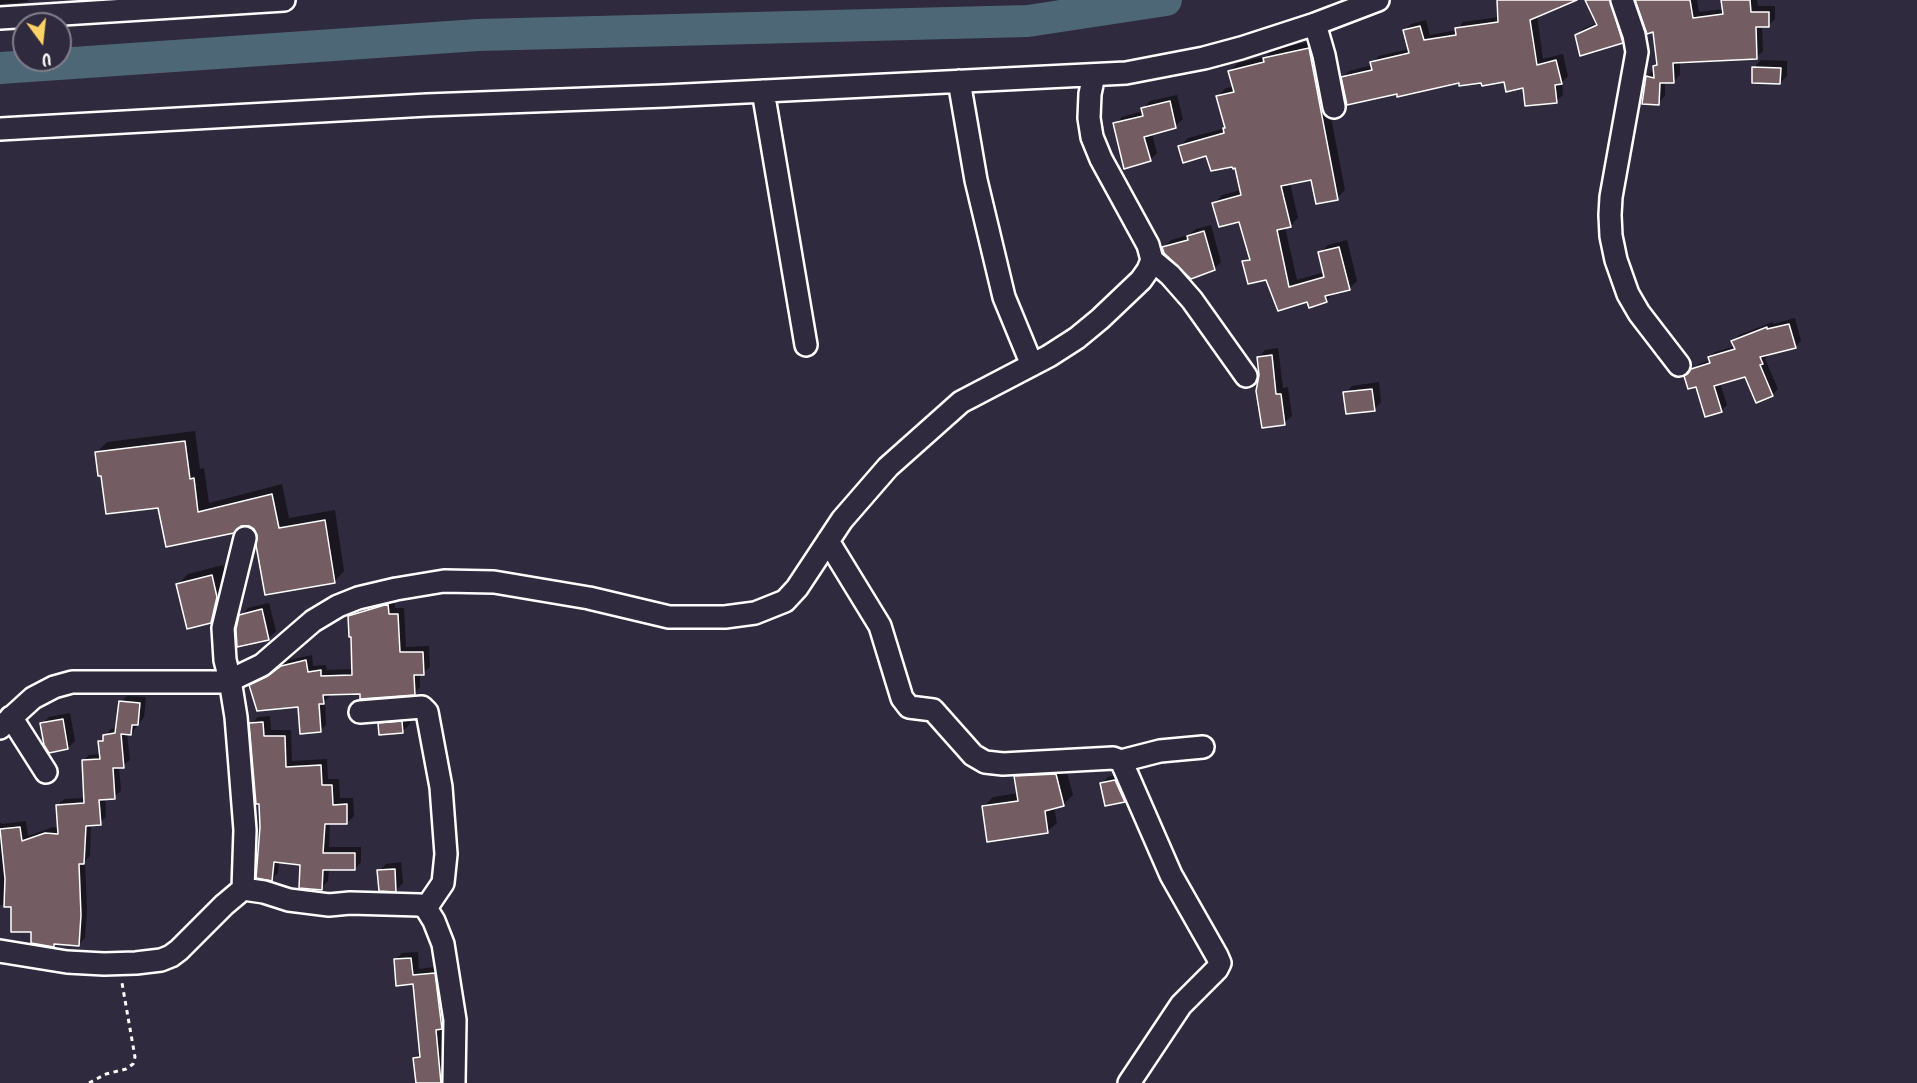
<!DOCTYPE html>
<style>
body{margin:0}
#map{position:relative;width:1917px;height:1083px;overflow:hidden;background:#2f2a3d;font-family:Kalam,sans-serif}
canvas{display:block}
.north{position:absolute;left:12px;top:12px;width:60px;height:60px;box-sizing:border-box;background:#2f2a3d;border:2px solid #827f8b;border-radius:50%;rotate:165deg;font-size:16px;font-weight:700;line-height:24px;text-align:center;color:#fff}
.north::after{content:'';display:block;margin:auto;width:21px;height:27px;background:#ffd166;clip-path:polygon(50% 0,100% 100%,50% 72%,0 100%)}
</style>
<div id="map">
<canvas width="1917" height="1083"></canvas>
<div class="north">U</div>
</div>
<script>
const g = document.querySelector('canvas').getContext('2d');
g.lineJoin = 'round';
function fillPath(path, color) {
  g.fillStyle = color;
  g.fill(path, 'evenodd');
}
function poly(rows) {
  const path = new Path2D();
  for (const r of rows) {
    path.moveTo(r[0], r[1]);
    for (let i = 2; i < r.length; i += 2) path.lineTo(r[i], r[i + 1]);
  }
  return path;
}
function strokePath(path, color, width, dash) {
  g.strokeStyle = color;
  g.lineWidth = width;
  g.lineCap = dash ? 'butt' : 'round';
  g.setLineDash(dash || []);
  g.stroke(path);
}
fillPath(poly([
 [0,0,29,0,27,2,0,4],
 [1497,0,1575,0,1537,15,1543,59,1563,54,1568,76,1562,82,1563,95,1556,101,1524,86,1506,80,1460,81,1398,92,1343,77,1349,71,1373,65,1372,63,1379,56,1409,49,1405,30,1411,24,1426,20,1430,35,1457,30,1463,22,1499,17],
 [1587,0,1617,0,1628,35,1622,42,1581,54,1577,35,1583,29,1597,23],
 [1636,0,1697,0,1699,12,1724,9,1723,0,1757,0,1758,6,1775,6,1775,19,1769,25,1762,25,1763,51,1756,58,1680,61,1680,75,1674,81,1665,82,1665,96,1658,103,1647,77,1658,63,1654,30],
 [1316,40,1345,190,1337,198,1312,179,1290,183,1298,218,1290,226,1285,227,1297,280,1325,272,1320,253,1328,245,1347,240,1357,281,1349,289,1335,292,1326,301,1308,300,1267,278,1244,262,1250,256,1240,220,1214,203,1222,195,1241,190,1236,166,1207,155,1180,146,1188,138,1226,128,1218,96,1226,88,1234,87,1230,71,1238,63,1267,56,1273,50],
 [1761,60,1787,61,1787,76,1780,83,1754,67],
 [1177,95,1183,119,1175,126,1152,134,1157,153,1150,160,1115,124,1122,117,1143,111,1143,108,1150,101],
 [1211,225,1221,262,1214,269,1164,247,1171,240,1189,235,1196,229],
 [1795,318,1801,341,1795,347,1767,354,1768,356,1765,359,1778,389,1772,395,1745,375,1720,383,1727,405,1721,411,1697,385,1685,377,1699,364,1710,360,1709,358,1715,352,1735,346,1733,341,1739,335,1773,322,1773,324],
 [1278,348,1283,388,1288,387,1292,416,1284,423,1260,375,1258,358,1265,350],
 [1379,382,1381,402,1374,410,1345,393,1352,386],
 [195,431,200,469,204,468,209,503,282,484,289,518,335,510,344,571,334,582,259,535,255,528,249,524,159,506,102,474,96,453,107,442],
 [223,565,228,585,222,610,210,622,177,585,188,574],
 [394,599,395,608,404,608,406,647,429,646,430,667,423,673,420,673,420,687,414,693,329,693,330,696,325,701,326,725,320,731,300,705,251,686,257,679,276,670,289,660,312,655,313,666,326,665,327,670,353,669,353,635,349,616,356,610],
 [269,603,276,631,269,638,241,616,248,608],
 [127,696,146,697,144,717,131,734,127,733,130,760,123,766,119,766,121,791,114,797,105,798,106,817,100,823,91,824,90,856,85,861,87,908,85,938,79,944,56,943,54,945,33,931,13,906,0,905,0,822,2,824,26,821,28,836,53,827,59,828,57,806,64,799,85,798,83,761,89,755,101,754,100,742,111,729,117,728,120,702],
 [70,713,75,741,68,748,42,724,49,717],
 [409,715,410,724,403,731,379,724,386,717],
 [270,716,271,730,291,730,292,761,327,759,328,779,339,779,340,798,353,798,354,816,347,823,330,823,329,847,361,847,361,862,355,869,329,869,328,881,321,888,302,863,279,861,278,873,271,879,261,827,251,724,258,717],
 [1065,765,1073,795,1063,805,1054,807,1057,823,1047,832,984,806,993,797,1019,793,1016,777,1025,767],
 [1123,773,1131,794,1124,800,1106,804,1101,784,1108,777],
 [401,862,403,883,396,890,379,871,386,864],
 [418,952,419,969,441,966,448,1021,443,1026,448,1076,441,1083,417,1083,415,1058,421,1052,414,982,395,960,402,953]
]), '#0007');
strokePath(poly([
 [0,68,478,35,1028,21,1166,0]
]), '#4e6776', 32);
const building = poly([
 [1497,0,1577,0,1530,20,1537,65,1556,60,1562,84,1555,85,1557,103,1525,106,1523,88,1506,92,1504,82,1482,86,1481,83,1459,86,1459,83,1397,97,1397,94,1347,105,1341,77,1372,70,1370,62,1409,53,1403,30,1420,26,1424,40,1456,35,1455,28,1498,22,1497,0],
 [1585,0,1610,0,1623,43,1580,56,1575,35,1597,25,1585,0],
 [1635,0,1690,0,1693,18,1723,14,1721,0,1750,0,1751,12,1769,12,1769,27,1756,27,1757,59,1673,63,1674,83,1660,83,1659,105,1642,104,1646,76,1654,78,1653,66,1657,65,1653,32,1647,34,1635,0],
 [1309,48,1338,200,1316,204,1311,180,1281,186,1291,227,1277,230,1289,287,1324,277,1318,252,1339,247,1350,290,1325,296,1327,302,1309,308,1307,302,1278,311,1266,280,1248,284,1242,261,1250,260,1239,222,1219,227,1212,203,1241,195,1235,168,1233,169,1232,167,1211,171,1206,156,1183,163,1178,146,1224,133,1223,128,1225,128,1216,96,1234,92,1228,71,1264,62,1263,58,1309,48],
 [1752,67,1781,68,1780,84,1752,83,1752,67],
 [1170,101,1176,128,1144,137,1151,161,1124,169,1113,123,1143,116,1141,108,1170,101],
 [1204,231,1215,270,1191,279,1164,253,1162,247,1188,240,1187,236,1204,231],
 [1789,324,1796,348,1760,357,1763,364,1760,365,1773,396,1756,403,1745,377,1714,386,1722,412,1705,417,1696,387,1688,389,1684,376,1691,369,1710,363,1708,357,1735,349,1731,341,1767,327,1767,329,1789,324],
 [1272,355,1276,394,1281,394,1285,425,1262,428,1256,391,1259,375,1257,357,1272,355],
 [1372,389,1375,411,1346,414,1343,392,1372,389],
 [185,441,190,479,194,478,198,512,272,494,279,528,325,520,335,583,265,595,256,545,257,535,254,529,249,526,241,526,234,533,166,547,158,508,106,514,101,476,98,476,95,452,185,441],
 [212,575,217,597,211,623,187,629,176,584,212,575],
 [388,604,389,614,398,614,400,652,423,652,424,675,414,675,415,695,360,699,360,694,323,695,324,704,319,704,321,732,300,734,298,707,257,711,249,685,268,676,281,666,306,660,308,672,321,670,321,676,352,675,351,637,349,637,348,616,388,604],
 [262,609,269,640,237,647,236,629,239,615,262,609],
 [119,701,140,703,138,725,132,725,131,735,121,734,124,768,113,768,115,799,99,800,101,825,86,826,84,864,79,864,81,915,79,946,54,944,54,947,31,943,31,932,11,932,11,907,4,907,5,879,0,829,20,827,22,841,45,833,58,834,56,805,84,803,82,760,100,759,98,741,103,741,103,735,115,733,119,701],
 [63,719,68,749,49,753,44,745,40,723,63,719],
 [402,721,403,733,379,735,378,723,402,721],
 [263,722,264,736,285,736,286,767,321,765,322,785,332,785,333,805,347,804,347,824,325,824,323,853,355,853,355,870,323,870,322,890,299,888,300,865,274,862,272,881,256,878,260,827,259,804,256,804,249,723,263,722],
 [1056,774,1064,806,1045,811,1048,833,987,842,982,806,1018,801,1014,776,1056,774],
 [1115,780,1125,802,1105,806,1100,783,1115,780],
 [395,869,396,892,379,891,377,870,395,869],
 [411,958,413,975,435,973,442,1029,436,1030,441,1083,416,1083,413,1058,420,1057,413,984,396,986,394,959,411,958]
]);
fillPath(building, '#745d62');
strokePath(building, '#fff', 1.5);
const minor = poly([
 [1622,0,1634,35,1637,52,1611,197,1610,215,1611,236,1616,260,1628,294,1639,313,1679,365],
 [0,18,284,0],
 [1315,24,1324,55,1334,107],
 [959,81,976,180,1004,297,1032,365],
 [763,91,806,345],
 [0,129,427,105,665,96,1126,73,1204,58,1241,48,1315,24,1378,0],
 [1152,260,1170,275,1192,300,1246,376],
 [828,541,880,626,902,698,909,707,933,710,973,755,985,762,1003,764,1113,758,1121,761,1123,765,1171,875,1217,956,1220,963,1217,969,1181,1005,1129,1083],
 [360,712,422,707,427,712,441,787,446,854,443,883,426,908],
 [11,717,46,772],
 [0,728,33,698,54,687,72,682,219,682,235,678,262,665,313,621,338,606,358,598,396,589,444,581,494,582,589,598,669,617,725,617,755,613,785,601,797,588,842,520,888,467,961,402,1049,356,1077,338,1100,319,1141,280,1148,270,1152,260,1148,245,1101,159,1092,137,1089,118,1090,94,1094,75],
 [1121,761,1160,751,1203,747],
 [243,889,245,830,239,754,236,717,230,680,225,660,223,628,245,538],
 [0,951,67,962,104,964,136,963,161,960,171,956,179,950,224,905,243,889,264,892,289,900,329,905,350,903,420,905,426,908,434,921,443,944,455,1020,454,1083]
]);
strokePath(minor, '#fff', 26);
strokePath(poly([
 [89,1083,106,1074,126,1069,133,1064,135,1057,122,983]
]), '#fff', 3, [4.5, 4.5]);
strokePath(minor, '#2f2a3d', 21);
</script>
